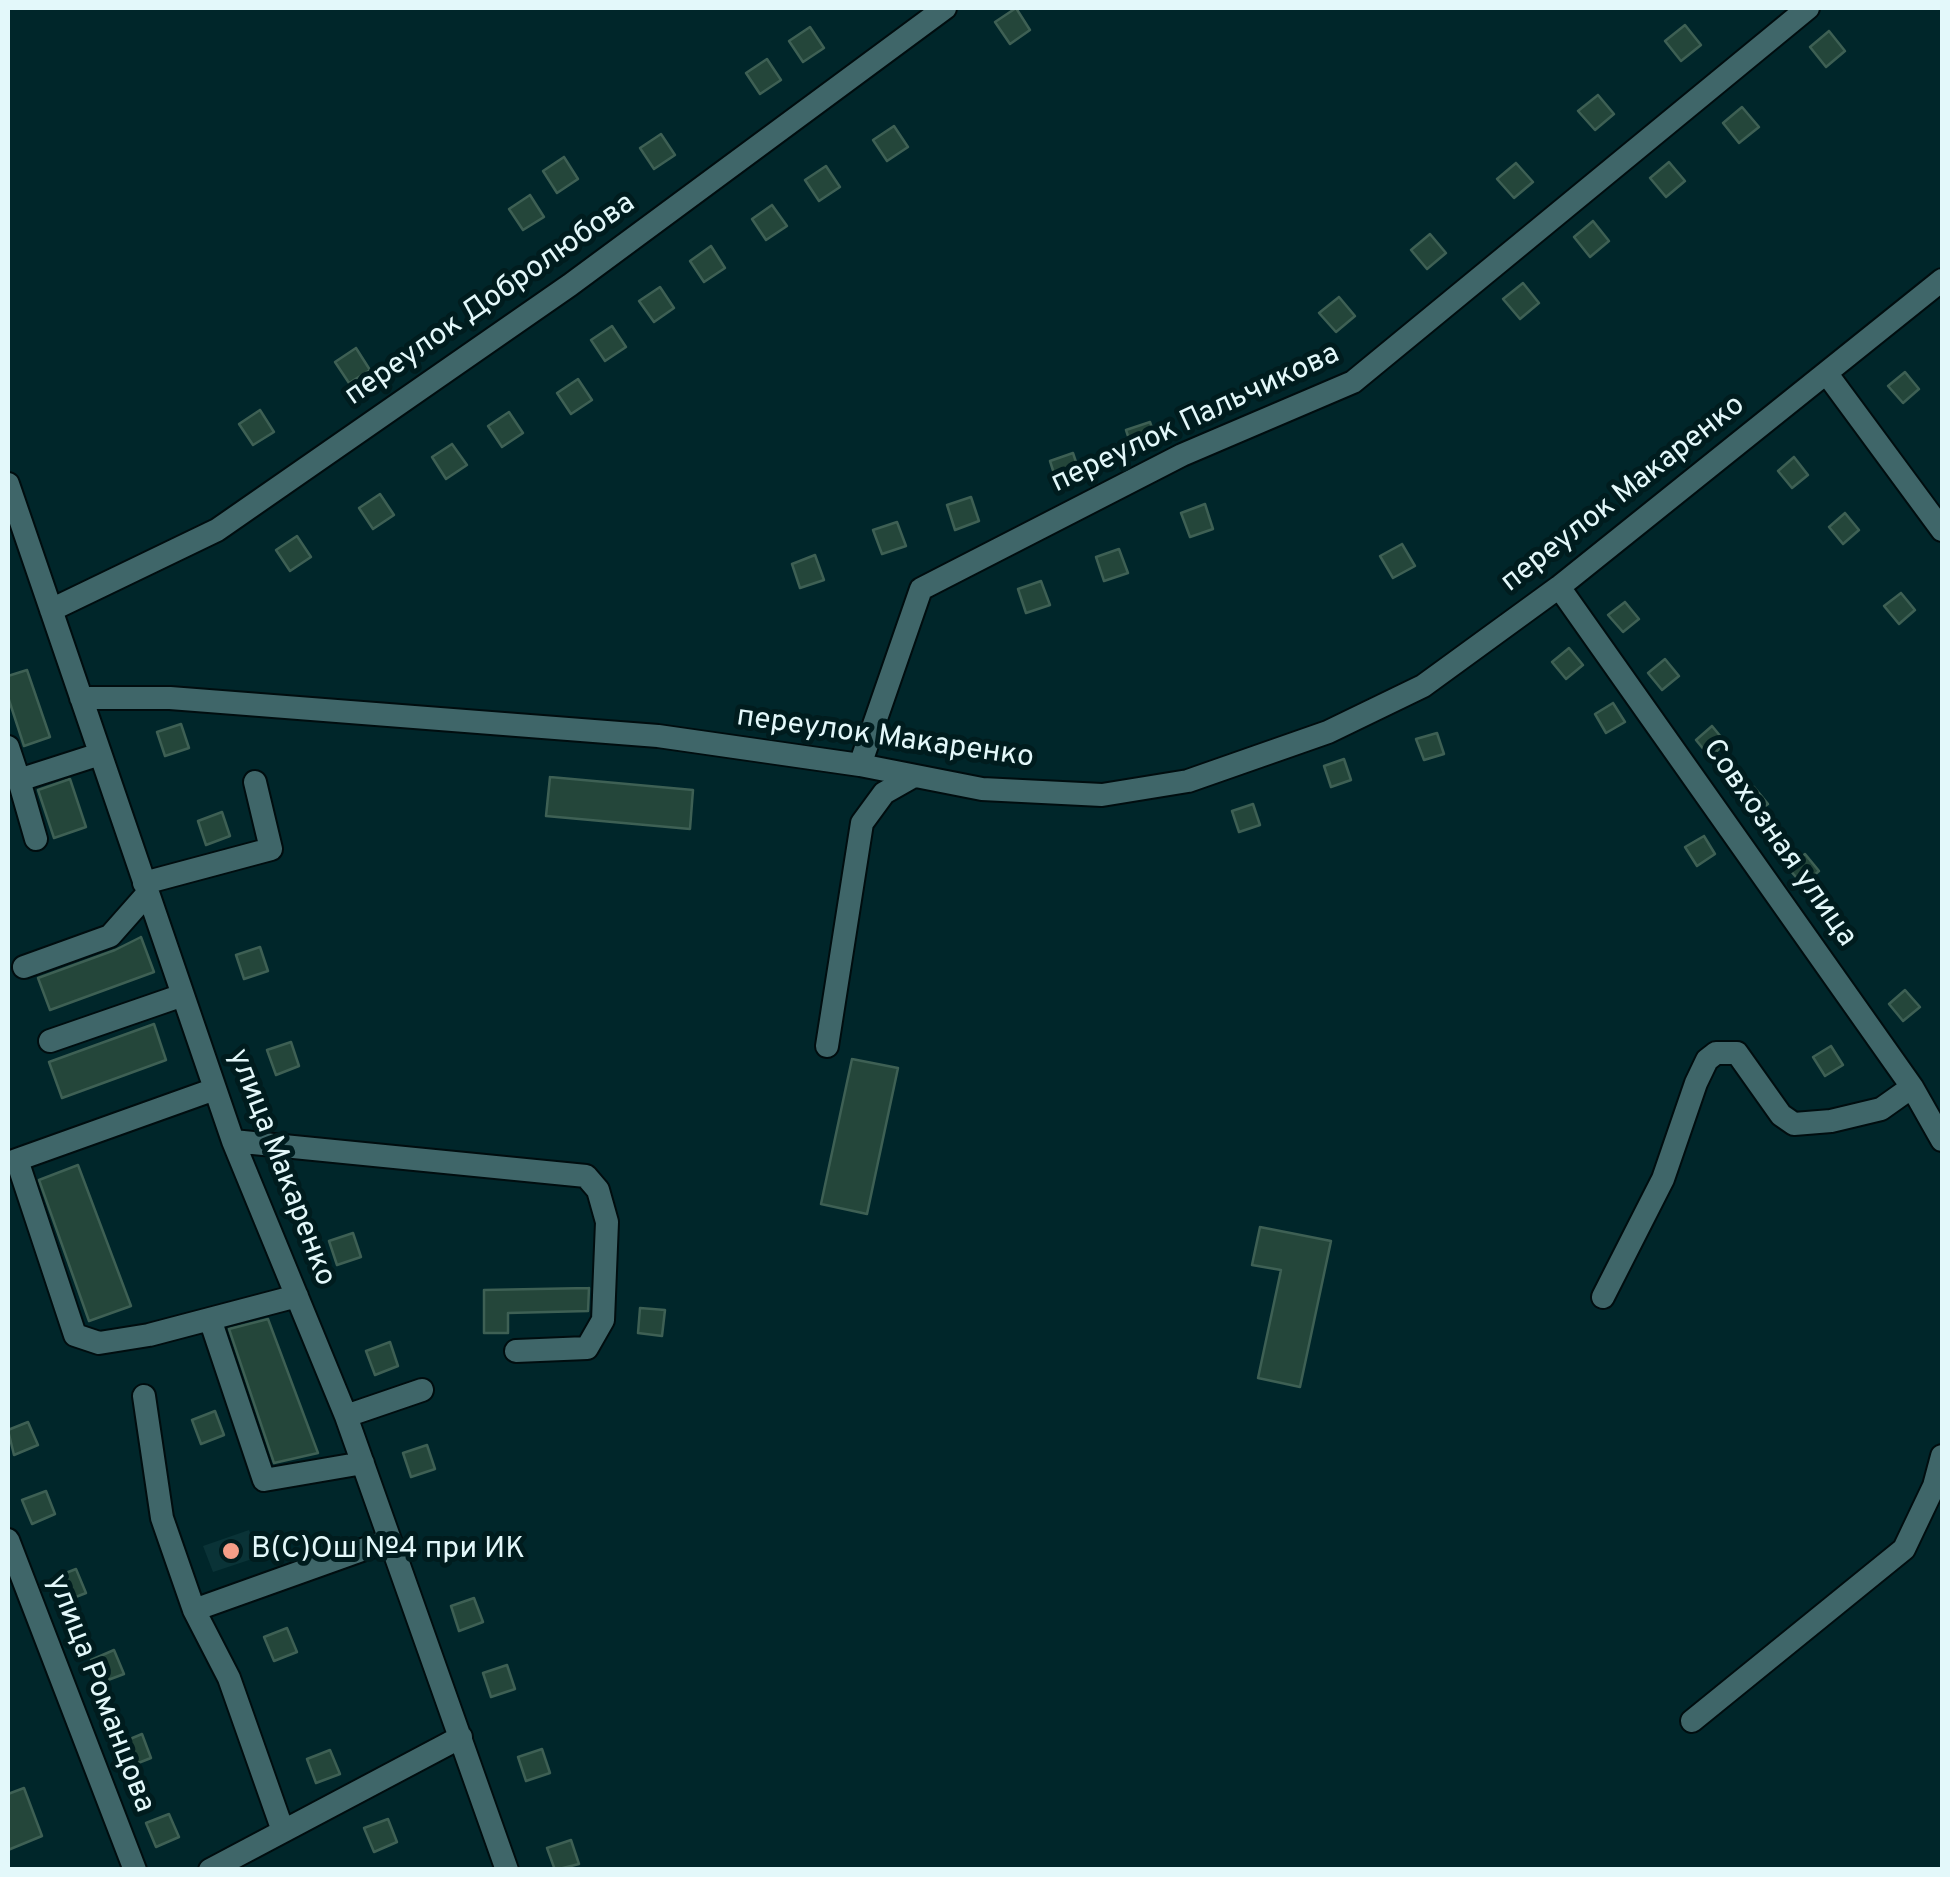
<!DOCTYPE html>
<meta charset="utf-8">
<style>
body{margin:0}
#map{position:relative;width:1950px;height:1877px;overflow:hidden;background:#00262a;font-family:Overpass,sans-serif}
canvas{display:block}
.frame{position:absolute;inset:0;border:10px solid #e3f8fa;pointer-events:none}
</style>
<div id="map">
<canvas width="1950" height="1877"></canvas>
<div class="frame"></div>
</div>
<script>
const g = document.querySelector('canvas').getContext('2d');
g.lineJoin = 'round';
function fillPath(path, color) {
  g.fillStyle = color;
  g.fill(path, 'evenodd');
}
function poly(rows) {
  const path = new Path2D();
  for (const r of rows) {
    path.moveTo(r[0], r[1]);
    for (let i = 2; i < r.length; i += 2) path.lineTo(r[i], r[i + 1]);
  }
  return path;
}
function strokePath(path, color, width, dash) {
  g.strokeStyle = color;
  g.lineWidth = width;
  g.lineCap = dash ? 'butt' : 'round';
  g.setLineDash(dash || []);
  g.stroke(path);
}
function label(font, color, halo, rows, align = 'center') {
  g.font = font + ' Overpass,sans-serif';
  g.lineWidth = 10;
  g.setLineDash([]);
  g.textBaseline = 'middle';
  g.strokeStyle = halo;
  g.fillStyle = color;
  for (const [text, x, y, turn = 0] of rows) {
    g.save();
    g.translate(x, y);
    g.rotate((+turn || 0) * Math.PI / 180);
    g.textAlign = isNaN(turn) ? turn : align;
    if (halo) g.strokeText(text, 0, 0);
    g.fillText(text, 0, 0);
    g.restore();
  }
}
fillPath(poly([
 [249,1530,258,1557,213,1572,203,1546]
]), '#0a3337');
const building = poly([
 [1016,8,1030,30,1010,44,995,22,1016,8],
 [1685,25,1701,45,1681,61,1665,41,1685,25],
 [810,27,824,48,803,62,789,41,810,27],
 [1829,31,1845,51,1826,67,1810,47,1829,31],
 [767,59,781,80,760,94,746,73,767,59],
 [1598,95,1614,114,1595,130,1578,111,1598,95],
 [1742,107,1759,127,1739,143,1723,123,1742,107],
 [894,126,908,147,887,161,873,140,894,126],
 [661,134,675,155,654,169,640,148,661,134],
 [564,157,578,179,557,193,543,171,564,157],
 [1669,162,1685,181,1666,197,1650,178,1669,162],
 [1516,163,1533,182,1514,198,1497,179,1516,163],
 [826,166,840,187,819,201,805,180,826,166],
 [530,195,544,217,523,230,509,209,530,195],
 [772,205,787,226,766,240,752,219,772,205],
 [1593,221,1609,241,1590,257,1574,237,1593,221],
 [1430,234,1446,253,1427,269,1411,250,1430,234],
 [711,246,725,268,704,282,690,261,711,246],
 [1523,283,1539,303,1520,319,1503,299,1523,283],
 [660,287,674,308,654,322,639,301,660,287],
 [1339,297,1355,316,1336,332,1319,313,1339,297],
 [612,326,626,347,605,361,591,340,612,326],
 [356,348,370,370,349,383,335,362,356,348],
 [1905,372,1919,389,1903,403,1888,386,1905,372],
 [578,379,592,400,571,414,557,393,578,379],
 [260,410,274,432,253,445,239,424,260,410],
 [509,412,523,433,502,447,488,426,509,412],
 [1150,422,1158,446,1134,454,1126,430,1150,422],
 [452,444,467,465,446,479,432,457,452,444],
 [1073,453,1081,477,1058,486,1050,461,1073,453],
 [1794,457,1808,475,1792,488,1778,471,1794,457],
 [380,494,394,515,373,529,359,508,380,494],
 [971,497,979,521,955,530,947,505,971,497],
 [1205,504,1213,529,1190,537,1181,513,1205,504],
 [1845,513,1859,530,1843,544,1829,527,1845,513],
 [897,522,906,546,882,554,873,530,897,522],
 [297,536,311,557,290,571,276,550,297,536],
 [1402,544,1415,566,1393,578,1380,556,1402,544],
 [1119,549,1128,573,1104,581,1096,557,1119,549],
 [815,555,824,580,800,588,792,564,815,555],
 [1041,581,1050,605,1026,613,1018,589,1041,581],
 [1901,593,1915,610,1899,624,1884,606,1901,593],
 [1625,602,1639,619,1623,632,1608,615,1625,602],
 [1569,648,1583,665,1566,679,1552,662,1569,648],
 [1665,659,1679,676,1662,690,1648,673,1665,659],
 [27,670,50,737,24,746,8,697,8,676,27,670],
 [1613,703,1625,722,1606,733,1595,714,1613,703],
 [181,724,189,748,165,756,157,732,181,724],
 [1712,726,1726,743,1710,757,1696,740,1712,726],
 [1437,733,1444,754,1424,760,1416,739,1437,733],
 [1344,759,1351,780,1331,787,1324,766,1344,759],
 [550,777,693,790,690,829,546,816,550,777],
 [70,779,86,827,54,838,38,790,70,779],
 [1754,787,1768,804,1751,817,1737,800,1754,787],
 [1253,804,1260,825,1239,832,1232,811,1253,804],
 [222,812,230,836,206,845,198,821,222,812],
 [1704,836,1715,854,1697,866,1685,847,1704,836],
 [1805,854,1819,871,1803,885,1788,868,1805,854],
 [141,937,154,972,50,1010,38,978,115,950,141,937],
 [260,947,268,971,244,979,236,955,260,947],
 [1905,990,1920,1007,1903,1021,1889,1004,1905,990],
 [154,1024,166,1060,62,1098,49,1062,154,1024],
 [291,1042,299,1066,276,1075,267,1050,291,1042],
 [1831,1046,1843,1065,1825,1076,1813,1057,1831,1046],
 [852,1059,898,1068,867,1214,821,1204,852,1059],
 [78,1165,131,1306,89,1321,39,1180,78,1165],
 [1260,1227,1331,1241,1300,1387,1258,1378,1281,1270,1252,1265,1260,1227],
 [353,1233,361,1257,337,1265,329,1241,353,1233],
 [589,1288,588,1311,508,1313,508,1333,484,1333,484,1290,589,1288],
 [640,1308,665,1310,662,1336,638,1333,640,1308],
 [268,1319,318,1453,274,1463,229,1329,268,1319],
 [390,1342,398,1366,375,1375,366,1351,390,1342],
 [215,1411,224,1435,201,1444,192,1420,215,1411],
 [28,1422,38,1445,14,1455,8,1430,28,1422],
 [427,1445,435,1469,411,1477,403,1453,427,1445],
 [46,1491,55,1514,32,1524,22,1500,46,1491],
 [76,1569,86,1593,63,1602,53,1578,76,1569],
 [474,1598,483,1622,459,1631,451,1606,474,1598],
 [287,1628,297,1652,274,1661,264,1637,287,1628],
 [114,1650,124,1674,100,1683,91,1660,114,1650],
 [507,1665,515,1689,491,1697,483,1673,507,1665],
 [142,1734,151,1758,128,1767,118,1744,142,1734],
 [542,1749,550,1773,526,1781,518,1757,542,1749],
 [330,1750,340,1774,316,1783,307,1759,330,1750],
 [24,1788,42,1836,8,1850,8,1794,24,1788],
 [169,1814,179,1837,156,1847,146,1823,169,1814],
 [388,1819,397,1842,374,1852,364,1828,388,1819],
 [571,1840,579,1864,555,1870,547,1848,571,1840]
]);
fillPath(building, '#24463a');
strokePath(building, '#3e6054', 2.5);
const minor = poly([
 [1827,374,1942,530],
 [8,484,233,1141,346,1416,507,1870],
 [1559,587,1912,1087,1942,1140],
 [51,610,217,530,570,285,945,8],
 [81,698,170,698,658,736,860,765,982,789,1102,795,1188,781,1328,732,1423,686,1559,587,1942,280],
 [8,747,19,780],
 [860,765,921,589,1182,455,1353,382,1808,8],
 [36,839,19,780,100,754],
 [144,883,271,849,255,782],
 [24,967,110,936,148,893],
 [50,1041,183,995],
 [827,1046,862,823,884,793,914,776],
 [233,1141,586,1176,598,1190,607,1222,603,1320,587,1348,516,1351],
 [17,1160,75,1335,99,1343,149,1335,297,1296],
 [8,1163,215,1089],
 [1603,1297,1663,1179,1696,1083,1707,1060,1716,1053,1737,1053,1781,1115,1794,1124,1831,1121,1881,1109,1912,1087],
 [210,1319,264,1480,363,1463],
 [144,1396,162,1518,194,1610,390,1540],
 [346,1416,422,1390],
 [8,1540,135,1870],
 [194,1610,229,1678,283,1831],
 [1692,1721,1904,1549,1934,1486,1942,1456],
 [210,1870,461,1737]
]);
strokePath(minor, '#000d0f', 26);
strokePath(minor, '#3f6669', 22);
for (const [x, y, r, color] of [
 [231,1551,10,"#f49e88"]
]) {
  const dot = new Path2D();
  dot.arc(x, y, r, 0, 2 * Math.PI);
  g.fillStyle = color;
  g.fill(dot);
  strokePath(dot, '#001c1e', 4);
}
label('30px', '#e3f8fa', '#001c1e', [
 ["переулок Добролюбова",491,301,-35],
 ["переулок Пальчикова",1196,420,-25],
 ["переулок Макаренко",1624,495,-38],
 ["переулок Макаренко",885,739,8],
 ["Совхозная улица",1778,844,55],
 ["улица Макаренко",280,1168,69],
 ["улица Романцова",99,1694,69]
]);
label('30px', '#e3f8fa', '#001c1e', [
 ["В(С)Ош №4 при ИК",251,1551]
], 'left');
</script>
